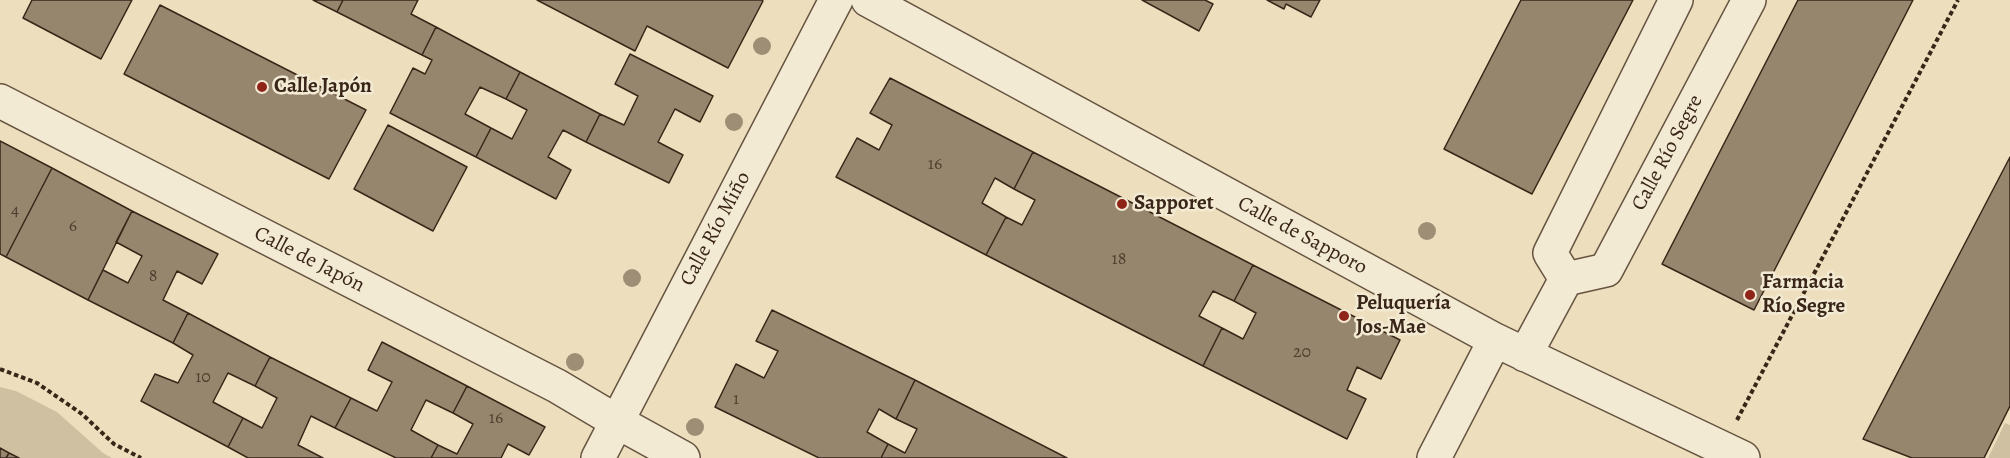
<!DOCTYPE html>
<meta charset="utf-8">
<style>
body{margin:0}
canvas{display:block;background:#eddfbd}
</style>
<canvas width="2010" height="458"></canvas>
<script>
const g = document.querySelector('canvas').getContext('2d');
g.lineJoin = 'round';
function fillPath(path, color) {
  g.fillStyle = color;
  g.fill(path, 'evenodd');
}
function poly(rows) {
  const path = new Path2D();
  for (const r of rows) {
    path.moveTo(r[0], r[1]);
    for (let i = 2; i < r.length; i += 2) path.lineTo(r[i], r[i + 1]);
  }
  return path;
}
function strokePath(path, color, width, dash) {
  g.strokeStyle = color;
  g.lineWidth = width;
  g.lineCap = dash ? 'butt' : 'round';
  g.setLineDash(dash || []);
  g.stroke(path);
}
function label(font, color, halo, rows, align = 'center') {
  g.font = font + ' Alegreya,serif';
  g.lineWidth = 5;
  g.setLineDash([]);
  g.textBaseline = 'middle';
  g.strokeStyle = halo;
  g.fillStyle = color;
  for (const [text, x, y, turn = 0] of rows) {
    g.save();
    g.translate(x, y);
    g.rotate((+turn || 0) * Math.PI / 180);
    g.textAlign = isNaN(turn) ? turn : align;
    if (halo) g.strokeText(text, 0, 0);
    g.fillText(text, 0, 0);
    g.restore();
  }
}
fillPath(poly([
 [0,387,16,391,57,412,103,453,112,458,19,458,0,448],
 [2005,423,2010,425,2010,458,1988,458]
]), '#cec0a1');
const building = poly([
 [32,0,132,0,101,59,23,18,32,0],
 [313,0,343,0,337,12,313,0],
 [343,0,418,0,411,14,436,27,422,55,337,12,343,0],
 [537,0,762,0,763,1,728,68,647,26,635,51,537,0],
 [1142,0,1205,0,1213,4,1199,31,1142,0],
 [1267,0,1320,0,1311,17,1286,4,1284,9,1267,0],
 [1521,0,1633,0,1532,194,1444,149,1521,0],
 [1798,0,1913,0,1754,310,1662,264,1798,0],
 [160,5,366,110,329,179,124,74,160,5],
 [436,27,520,72,506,99,480,87,465,114,491,128,476,157,390,113,413,68,425,74,432,60,422,55,436,27],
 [630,54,713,96,700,122,675,109,658,142,683,155,669,183,586,142,600,114,624,125,638,96,615,84,630,54],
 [520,72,600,114,586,142,563,130,548,157,571,170,556,199,476,157,491,128,512,139,527,110,506,99,520,72],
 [890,78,1033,152,1014,189,995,178,982,203,1006,217,986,255,836,177,857,138,879,150,892,125,870,113,890,78],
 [388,125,467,167,433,231,354,189,388,125],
 [0,141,52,168,6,257,0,254,0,141],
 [1033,152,1253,265,1234,301,1213,291,1199,316,1222,328,1203,366,986,255,1006,217,1022,225,1035,200,1014,189,1033,152],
 [2010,157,2010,406,1984,458,1912,458,1863,439,2010,157],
 [52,168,132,211,88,300,6,257,52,168],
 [132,211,218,254,202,284,177,271,163,300,188,313,173,343,88,300,103,270,128,283,142,256,116,242,132,211],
 [1253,265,1400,340,1381,379,1357,367,1347,390,1366,399,1347,439,1203,366,1222,328,1243,339,1256,313,1234,301,1253,265],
 [772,310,915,380,896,419,879,409,867,432,888,444,881,458,819,458,715,407,736,364,764,378,778,351,756,341,772,310],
 [188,313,270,357,255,386,228,373,213,402,243,418,228,447,141,401,155,374,178,383,193,355,173,343,188,313],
 [382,342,467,386,453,413,426,400,411,430,438,445,431,458,396,458,335,428,351,398,377,411,392,382,368,370,382,342],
 [270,357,351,398,335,428,311,416,298,445,323,458,248,458,228,447,243,418,262,428,277,398,255,386,270,357],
 [915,380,1067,458,881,458,888,444,905,453,917,429,896,419,915,380],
 [467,386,545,427,529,455,508,444,501,458,431,458,438,445,457,454,473,424,453,413,467,386],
 [0,448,9,453,6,458,0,458,0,448],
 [9,453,19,458,6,458,9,453]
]);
fillPath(building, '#97866e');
strokePath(building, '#392618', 1.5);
const minor = poly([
 [868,0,1495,340,1743,458],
 [0,101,557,386,616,421,683,458],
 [1566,279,1550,253,1676,0],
 [1525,355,1566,279,1606,270,1749,0],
 [598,458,836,0],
 [1434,458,1495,340]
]);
strokePath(minor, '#665441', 36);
strokePath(poly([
 [0,369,37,383,82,414,114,444,141,458],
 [1737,420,1958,0]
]), '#392618', 4, [4.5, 3]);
strokePath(minor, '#f3ead4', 33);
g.fillStyle = '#9e8e75';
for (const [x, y] of [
 [762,46],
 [734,122],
 [1427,231],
 [632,278],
 [575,362],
 [695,427]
]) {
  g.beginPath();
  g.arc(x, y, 9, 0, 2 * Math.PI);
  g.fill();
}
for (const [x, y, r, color] of [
 [262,87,6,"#8f2418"],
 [1122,204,6,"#8f2418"],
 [1750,295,6,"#8f2418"],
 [1344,316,6,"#8f2418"]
]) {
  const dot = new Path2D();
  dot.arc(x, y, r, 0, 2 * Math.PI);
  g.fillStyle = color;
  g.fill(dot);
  strokePath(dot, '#f3ead4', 2);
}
label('18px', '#503e2e', null, [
 ["16",935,165],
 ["4",15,211],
 ["6",73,227],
 ["18",1119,260],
 ["8",153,277],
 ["20",1302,353],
 ["10",203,378],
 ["1",736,400],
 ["16",496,419]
]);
label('bold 21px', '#392618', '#f3ead4', [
 ["Calle Japón",274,87],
 ["Sapporet",1134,204],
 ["Farmacia",1762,283],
 ["Río Segre",1762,307],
 ["Peluquería",1356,304],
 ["Jos-Mae",1356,328]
], 'left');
label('21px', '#392618', '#f3ead4', [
 ["Calle Río Segre",1668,153,-62],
 ["Calle Río Miño",716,229,-62],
 ["Calle de Sapporo",1302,236,28],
 ["Calle de Japón",309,260,27]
]);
</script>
